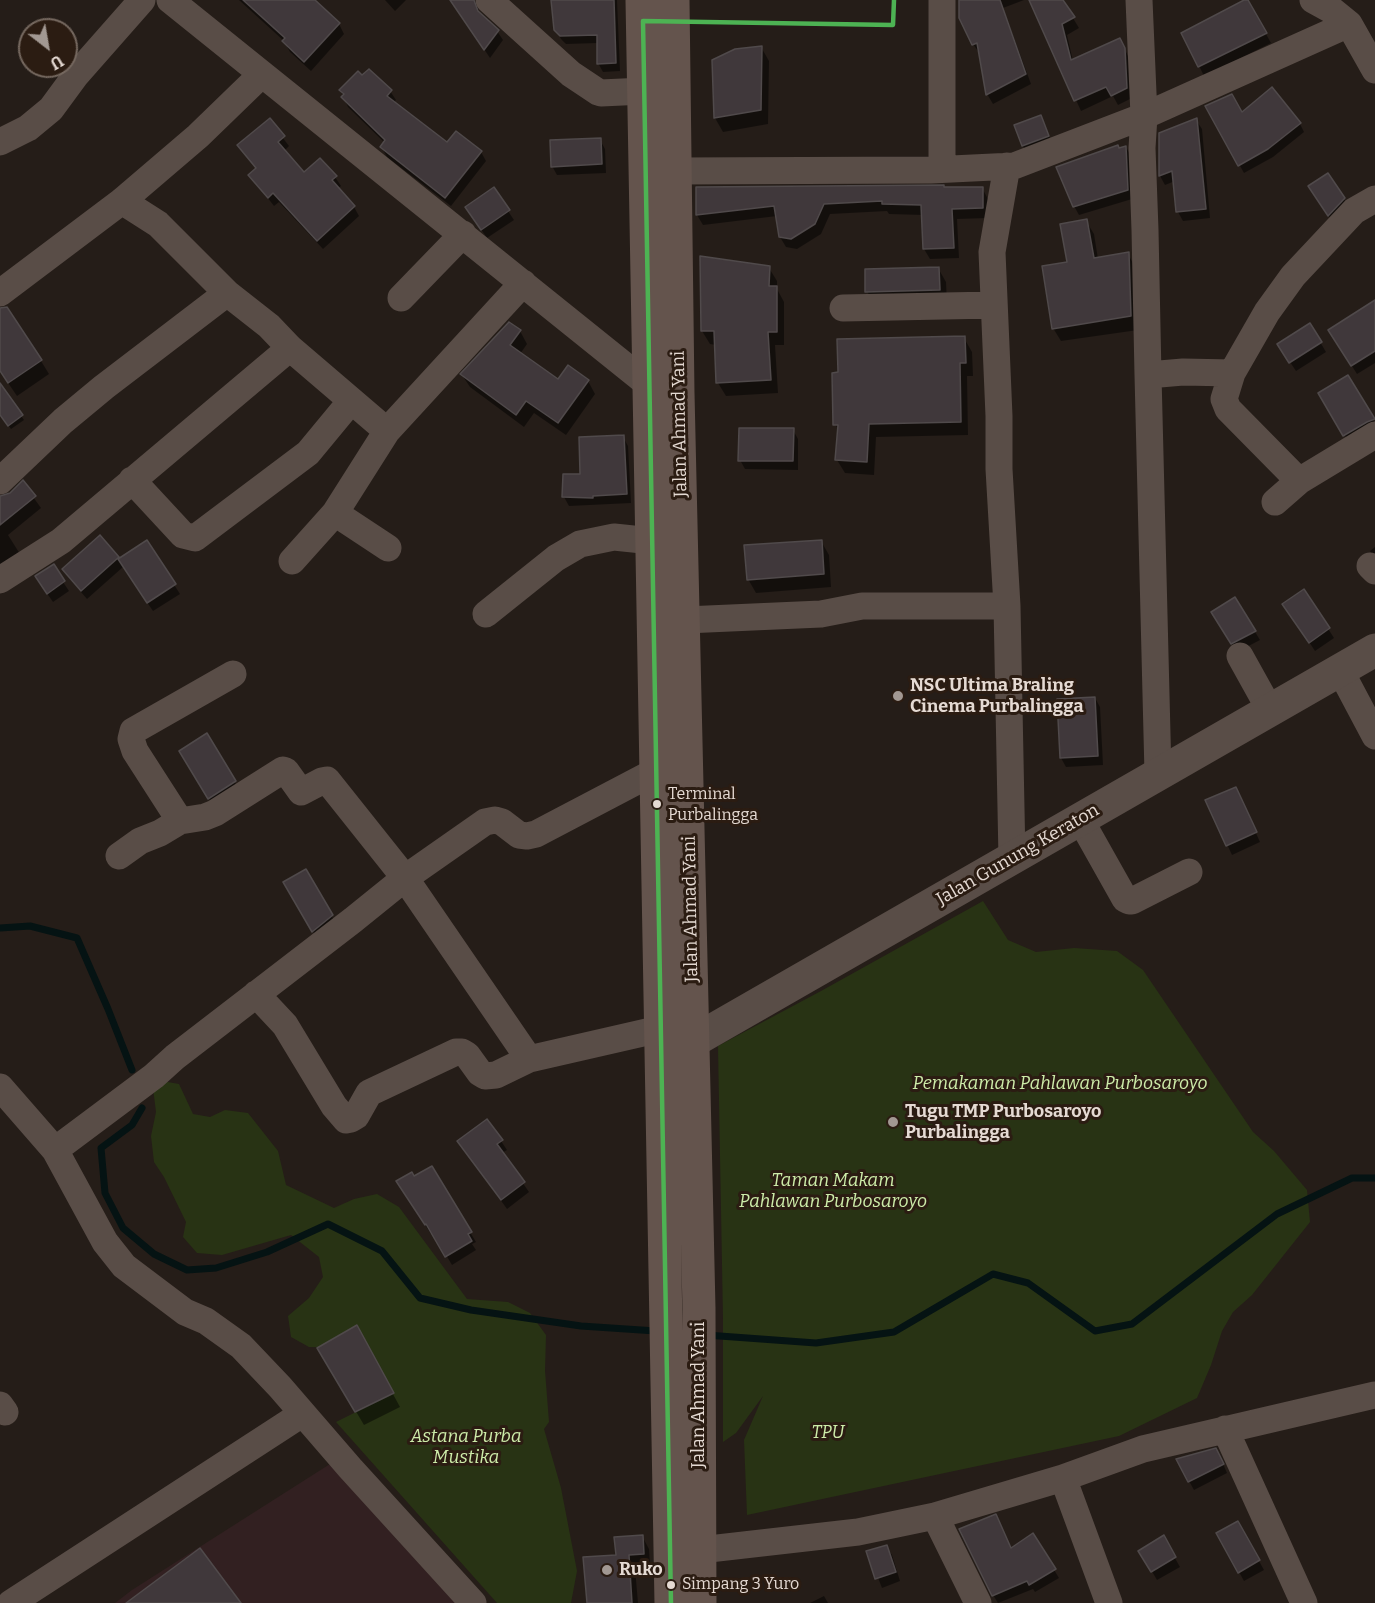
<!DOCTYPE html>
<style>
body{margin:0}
#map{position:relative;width:1375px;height:1603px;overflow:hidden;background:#251d18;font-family:Bitter,serif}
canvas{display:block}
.north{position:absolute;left:18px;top:18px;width:60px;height:60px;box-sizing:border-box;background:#2b1c12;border:2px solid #75685f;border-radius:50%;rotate:149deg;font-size:16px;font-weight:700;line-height:24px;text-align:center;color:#e5dad3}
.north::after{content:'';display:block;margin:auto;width:21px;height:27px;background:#a29892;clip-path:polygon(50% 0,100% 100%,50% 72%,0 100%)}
</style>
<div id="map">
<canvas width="1375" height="1603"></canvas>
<div class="north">U</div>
</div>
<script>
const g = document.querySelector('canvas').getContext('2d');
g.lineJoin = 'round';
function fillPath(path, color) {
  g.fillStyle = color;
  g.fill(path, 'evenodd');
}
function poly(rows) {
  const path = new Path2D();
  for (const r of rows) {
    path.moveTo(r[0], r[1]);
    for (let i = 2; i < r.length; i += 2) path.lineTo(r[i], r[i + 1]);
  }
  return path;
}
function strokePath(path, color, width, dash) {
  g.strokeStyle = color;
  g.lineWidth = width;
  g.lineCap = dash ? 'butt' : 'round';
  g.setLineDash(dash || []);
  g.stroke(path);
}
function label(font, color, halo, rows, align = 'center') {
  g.font = font + ' Bitter,serif';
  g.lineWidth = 6;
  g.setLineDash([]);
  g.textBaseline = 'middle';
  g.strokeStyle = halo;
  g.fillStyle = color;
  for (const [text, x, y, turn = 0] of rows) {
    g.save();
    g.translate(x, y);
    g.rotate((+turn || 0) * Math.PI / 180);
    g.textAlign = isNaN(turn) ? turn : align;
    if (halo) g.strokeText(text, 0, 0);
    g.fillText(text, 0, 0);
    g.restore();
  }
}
fillPath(poly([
 [330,1464,466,1603,115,1603,132,1590]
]), '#322021');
fillPath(poly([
 [983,901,1008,940,1036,952,1074,948,1117,951,1143,970,1253,1132,1274,1151,1307,1190,1310,1222,1252,1295,1233,1312,1222,1331,1211,1365,1197,1398,1119,1436,747,1515,744,1440,763,1396,736,1433,723,1442,723,1319,718,1046,821,991],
 [162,1081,179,1084,193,1114,210,1117,225,1110,248,1113,278,1151,286,1185,334,1208,354,1199,377,1194,399,1207,467,1299,508,1302,530,1313,546,1335,545,1371,549,1422,544,1429,561,1488,577,1571,571,1603,497,1603,336,1422,392,1394,347,1348,309,1347,291,1337,288,1316,309,1298,323,1277,319,1257,291,1235,222,1255,197,1253,183,1237,186,1222,164,1177,154,1162,151,1136,156,1112,153,1088]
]), '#283314');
fillPath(poly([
 [239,0,313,0,339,24,344,34,311,71,290,52,284,41],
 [385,0,406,0,395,11],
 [456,0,476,0,479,5,478,14,497,31,503,40,490,58,460,13],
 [552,0,617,0,620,71,603,72,598,63,598,43,566,44,561,39,556,30],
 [968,0,1024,0,1003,8,1031,84,993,104,987,94,980,54,973,44],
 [1031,0,1062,0,1079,28,1067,35,1073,61,1120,40,1130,60,1132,98,1118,105,1113,96,1081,111],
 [1247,0,1271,43,1204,76,1183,33],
 [761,47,769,61,768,124,723,132,715,118,713,61],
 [341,91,390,91,396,100,393,103,448,144,481,152,486,161,451,206,387,157,382,148,385,143,348,107],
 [1207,107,1300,124,1304,132,1273,157,1244,173],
 [1041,117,1053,145,1028,155,1023,146],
 [269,120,289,146,284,151,304,174,335,177,341,186,337,189,354,207,359,216,323,249,279,202,274,206,250,175,257,169,239,146],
 [1196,120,1202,129,1210,218,1183,221,1178,212,1175,181,1165,185,1160,176,1160,134],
 [600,140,605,149,606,173,557,175,552,166],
 [1126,147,1131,156,1132,199,1079,215,1074,206,1119,150],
 [697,188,982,188,988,199,988,218,957,219,959,258,930,259,924,249,923,215,889,214,887,211,830,214,821,234,797,249,786,247,780,237,777,216,703,225,697,215],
 [1315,195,1344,199,1349,208,1334,224],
 [508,211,514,220,487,238,472,216],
 [1086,221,1094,234,1098,259,1128,254,1135,267,1138,330,1061,341,1053,328,1068,263],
 [769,268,777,281,777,289,784,302,784,345,775,345,778,393,726,396,718,383,716,345,710,344,702,331],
 [938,268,946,282,947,304,875,305,867,291],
 [0,310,41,361,49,374,17,396,0,371],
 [1375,314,1375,363,1357,374,1335,339],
 [1310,325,1326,352,1296,371,1284,353],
 [520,331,527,344,520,354,558,381,588,381,595,394,566,435,534,413,524,427,470,387,462,375],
 [964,338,972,352,973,376,967,376,968,435,876,437,874,475,845,473,837,460,839,431,835,424],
 [1347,377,1375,423,1350,444,1320,393],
 [9,398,24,420,11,429,0,414,0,404],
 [793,430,798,439,798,470,745,469,740,460],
 [623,437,628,446,631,503,569,506,564,497,581,476],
 [23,483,41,508,8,535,20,554,0,570,0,498,11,494],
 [100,537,119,560,147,542,180,594,153,611,123,567,87,599,69,578,64,569],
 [821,541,829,555,831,587,756,593,748,579],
 [1375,547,1375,559,1370,551],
 [53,567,69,591,53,602,42,586],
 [1304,591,1334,638,1315,651,1290,613],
 [1235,599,1260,640,1237,652,1213,612],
 [1095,698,1100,707,1103,765,1066,767,1061,758],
 [207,735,240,791,214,807,181,751],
 [1240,798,1260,842,1232,855,1207,801],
 [305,871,337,925,318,940,285,883],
 [501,1141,507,1150,502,1153,529,1192,507,1209,459,1142],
 [431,1168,476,1242,472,1244,476,1250,452,1265,433,1233,431,1234,403,1191,414,1178],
 [364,1341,400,1407,364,1425,319,1349],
 [1221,1459,1227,1473,1194,1490,1189,1481],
 [1238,1523,1264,1570,1244,1581,1218,1534],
 [1033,1535,1059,1578,1035,1592,1033,1589,998,1603,993,1595,1011,1550],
 [642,1536,649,1549,650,1567,635,1568,638,1603,588,1603,617,1556],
 [1163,1537,1180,1567,1157,1580,1140,1551],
 [886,1546,892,1555,900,1581,882,1588,868,1552],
 [824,1596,828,1603,810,1603]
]), '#0007');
strokePath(poly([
 [0,928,30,926,77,938,108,1009,132,1070],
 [142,1108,132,1125,101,1148,105,1193,123,1228,154,1254,187,1270,216,1268,267,1252,328,1224,382,1251,420,1298,471,1310,581,1326,656,1331],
 [706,1335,816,1343,894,1332,993,1274,1028,1283,1095,1331,1132,1324,1277,1214,1352,1178,1375,1178]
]), '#051313', 7);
const building = poly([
 [243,0,315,0,340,23,304,62,282,41,285,38,243,0],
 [450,0,474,0,478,11,499,30,484,50,450,0],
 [551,0,614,0,616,63,597,64,597,35,560,36,554,30,551,0],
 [959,0,1000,0,1026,74,986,95,977,43,972,45,959,18,959,0],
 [1029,0,1063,0,1075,17,1062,24,1071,60,1120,38,1125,48,1127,88,1111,96,1106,87,1074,101,1029,0],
 [1244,0,1248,0,1267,33,1198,67,1181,33,1244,0],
 [762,46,761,110,714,118,712,60,735,49,762,46],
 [369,69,392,90,387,96,447,142,456,131,482,151,445,198,380,147,385,140,341,97,344,94,339,90,358,71,362,75,369,69],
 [1272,87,1301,123,1268,149,1238,166,1205,106,1232,94,1242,112,1272,87],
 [1041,115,1049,136,1022,146,1014,125,1041,115],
 [270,118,285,136,278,142,304,172,320,158,337,176,332,180,355,206,317,241,273,193,268,198,248,175,256,168,237,145,270,118],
 [1197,118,1206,209,1176,212,1172,171,1159,176,1159,133,1197,118],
 [601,138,602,164,551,167,550,140,601,138],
 [1118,145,1119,148,1126,146,1128,190,1073,207,1056,167,1118,145],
 [1328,173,1345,198,1328,216,1308,186,1328,173],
 [944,185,944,187,983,187,983,208,952,209,954,248,923,249,921,205,882,204,882,201,824,204,815,224,791,239,779,237,774,206,696,215,696,187,944,185],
 [494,187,510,210,481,230,465,207,494,187],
 [1087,219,1094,258,1129,252,1131,316,1052,329,1042,266,1067,262,1060,224,1087,219],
 [700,256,770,266,769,286,777,286,777,332,768,332,771,380,716,383,714,331,701,331,700,256],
 [939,267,940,290,865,292,865,269,939,267],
 [1375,300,1375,351,1351,366,1328,330,1375,300],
 [7,307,42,360,8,383,0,371,0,308,7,307],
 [509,322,521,330,510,345,558,379,568,365,589,380,558,423,526,401,516,415,460,374,509,322],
 [1310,323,1322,342,1289,363,1277,344,1310,323],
 [965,336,966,363,960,363,961,422,869,424,867,462,835,460,838,425,833,425,832,373,838,372,837,339,965,336],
 [1348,375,1375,419,1367,422,1343,436,1318,393,1348,375],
 [0,383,23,415,8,426,0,415,0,383],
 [739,428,794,428,793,461,738,461,739,428],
 [624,435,627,494,593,496,593,498,562,497,563,474,580,474,579,437,624,435],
 [23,480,36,496,0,525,0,496,10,493,23,480],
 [100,535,119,557,81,591,62,569,100,535],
 [147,540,176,584,147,603,118,559,147,540],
 [822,540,824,574,747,580,744,545,822,540],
 [54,564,65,581,47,594,35,576,54,564],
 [1304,589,1330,628,1309,643,1282,604,1304,589],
 [1235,597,1256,631,1231,644,1211,612,1235,597],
 [1095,697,1098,756,1060,758,1057,699,1095,697],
 [207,733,236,781,208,799,179,751,207,733],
 [1236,787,1257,832,1226,846,1205,800,1236,787],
 [306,869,333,915,312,932,283,882,306,869],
 [487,1119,503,1140,497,1144,525,1182,501,1200,457,1141,487,1119],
 [432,1166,472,1232,468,1234,472,1241,445,1257,426,1224,425,1225,396,1181,412,1172,414,1176,432,1166],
 [357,1325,394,1393,355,1412,317,1348,357,1325],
 [1216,1448,1224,1464,1188,1482,1176,1459,1216,1448],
 [996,1514,1011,1548,1033,1533,1056,1569,1029,1585,1027,1581,992,1596,959,1529,996,1514],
 [1238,1521,1260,1560,1238,1573,1216,1533,1238,1521],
 [643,1535,644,1554,629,1555,632,1603,587,1603,583,1557,616,1555,614,1537,643,1535],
 [1164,1535,1176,1557,1151,1572,1138,1551,1164,1535],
 [887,1545,896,1572,875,1579,866,1551,887,1545],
 [200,1548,241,1603,126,1603,200,1548]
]);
fillPath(building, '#40383b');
strokePath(building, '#504a4b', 1.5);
strokePath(poly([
 [170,0,262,74],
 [489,0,571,74,598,92,601,93,644,91],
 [942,0,942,169],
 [1139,0,1144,116,1349,24],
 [1313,0,1333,11,1349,24,1375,70],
 [0,142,28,128,51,109,76,75,142,0],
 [1007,166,992,252,999,416,999,469,1007,606,1012,859],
 [676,171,931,170,1014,166,1144,116,1142,148,1145,230,1148,375,1183,372,1232,373,1267,312,1293,276,1354,211,1375,199],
 [122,201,158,224,227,293],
 [0,293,122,201,198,136,262,74,649,385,664,389],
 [401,298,463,234],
 [843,308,994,305],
 [1232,373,1224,399,1228,409,1299,481],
 [1148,375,1158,774],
 [132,480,183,535,195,538,308,453,351,401],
 [0,481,63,421,104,387,227,293,269,326,290,348,387,431],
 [1275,502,1299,481,1375,435],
 [335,513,388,548],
 [292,561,335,513,387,431,523,283],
 [1370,566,1375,571],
 [0,580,61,541,290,348],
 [486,614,556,558,580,544,614,537,652,541],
 [685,620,821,614,862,606,1007,606],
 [1240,656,1270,710],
 [1340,670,1375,736],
 [233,674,133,731,131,739,135,751,180,821,205,817,215,813,283,770,286,771,301,792,322,781,327,780,405,878,529,1059,496,1075,485,1076,480,1073,467,1055,462,1052,456,1052,369,1093,356,1116,351,1119,346,1120,334,1106,285,1025,256,994],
 [1080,819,1125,899,1129,901,1132,901,1189,872],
 [119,856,140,841,160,833,180,821],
 [529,1059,660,1029],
 [0,1087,55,1150,105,1242,124,1266,185,1312,206,1321,241,1346,280,1387,350,1468,473,1603],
 [55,1150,154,1076,175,1057,353,920,405,878,485,822,495,820,502,822,519,835,527,836,536,834,656,771],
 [0,1405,5,1412],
 [1225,1429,1304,1603],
 [1063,1478,1109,1603],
 [935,1516,978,1603],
 [700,1550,858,1532,935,1516,1063,1478,1143,1449,1375,1395],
 [11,1603,302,1414]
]), '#594d47', 27);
strokePath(poly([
 [671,1054,1375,650]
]), '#594d47', 33);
strokePath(poly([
 [642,0,671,1603],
 [673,0,678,393,699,1308,700,1603]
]), '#64544d', 33);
strokePath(poly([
 [671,1603,643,21,893,25,894,0]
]), '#4db353', 4.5);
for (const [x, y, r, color] of [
 [898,696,6,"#a29892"],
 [657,804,5,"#e5dad3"],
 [893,1122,6,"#a29892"],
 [607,1570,6,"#a29892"],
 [671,1585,5,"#e5dad3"]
]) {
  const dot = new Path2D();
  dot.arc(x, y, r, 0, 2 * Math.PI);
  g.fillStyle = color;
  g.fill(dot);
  strokePath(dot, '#2b1c12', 2);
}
label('16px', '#e5dad3', '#2b1c12', [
 ["Terminal",668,795],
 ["Purbalingga",668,816],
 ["Simpang 3 Yuro",682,1585]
], 'left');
label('18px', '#e5dad3', '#2b1c12', [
 ["Jalan Ahmad Yani",680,424,-91],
 ["Jalan Gunung Keraton",1018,855,-30],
 ["Jalan Ahmad Yani",691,909,-91],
 ["Jalan Ahmad Yani",699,1395,-90]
]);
label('bold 18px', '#e5dad3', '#2b1c12', [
 ["NSC Ultima Braling",910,686],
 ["Cinema Purbalingga",910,707],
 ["Tugu TMP Purbosaroyo",905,1112],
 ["Purbalingga",905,1133],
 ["Ruko",619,1570]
], 'left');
label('italic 18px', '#cdeca9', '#2b1c12', [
 ["Pemakaman Pahlawan Purbosaroyo",1060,1084],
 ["Taman Makam",833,1181],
 ["Pahlawan Purbosaroyo",833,1202],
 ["TPU",828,1433],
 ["Astana Purba",466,1437],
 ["Mustika",466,1458]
]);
</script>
